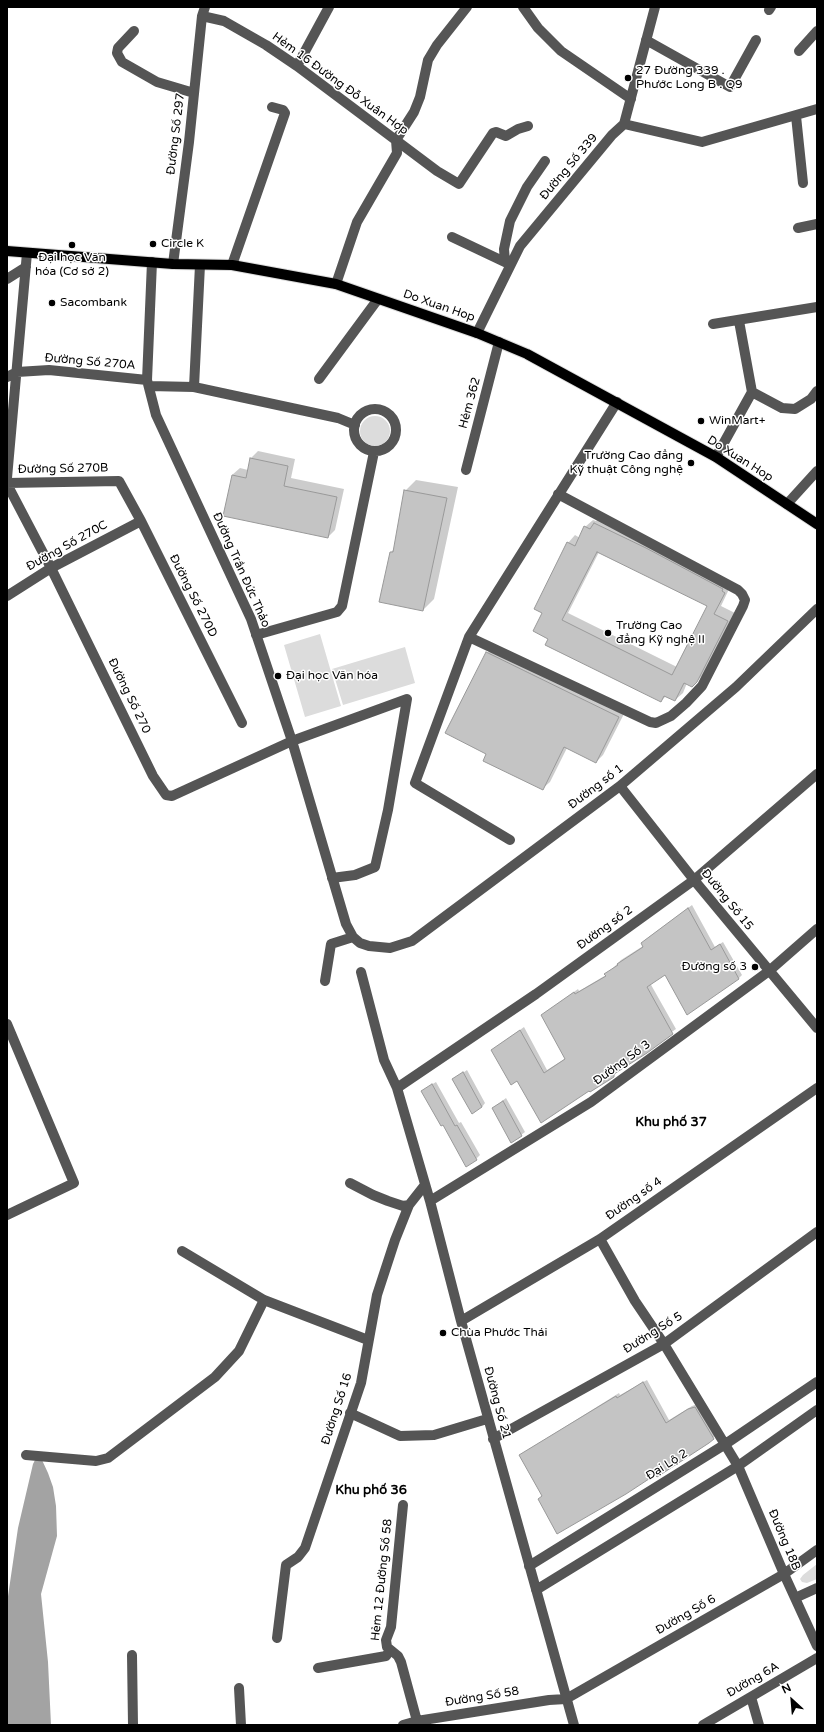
<!DOCTYPE html>
<meta charset="utf-8">
<style>
body{margin:0}
#map{position:relative;width:824px;height:1732px;overflow:hidden;background:#fff;font-family:"Varela Round",sans-serif}
canvas{display:block}
.frame{position:absolute;inset:0;border:8px solid #000;pointer-events:none}
.north{position:absolute;left:772px;top:1680px;width:40px;height:40px;-webkit-text-stroke:3px #fff;paint-order:stroke;rotate:334deg;font-size:11px;font-weight:700;line-height:16px;text-align:center;color:#000}
.north::after{content:'';display:block;margin:auto;width:14px;height:18px;background:#000;clip-path:polygon(50% 0,100% 100%,50% 72%,0 100%)}
</style>
<div id="map">
<canvas width="824" height="1732"></canvas>
<div class="frame"></div>
<div class="north">N</div>
</div>
<script>
const g = document.querySelector('canvas').getContext('2d');
g.lineJoin = 'round';
function fillPath(path, color) {
  g.fillStyle = color;
  g.fill(path, 'evenodd');
}
function poly(rows) {
  const path = new Path2D();
  for (const r of rows) {
    if (r.length === 3) {
      path.moveTo(r[0] + r[2], r[1]);
      path.arc(r[0], r[1], r[2], 0, 2 * Math.PI);
      continue;
    }
    path.moveTo(r[0], r[1]);
    for (let i = 2; i < r.length; i += 2) path.lineTo(r[i], r[i + 1]);
  }
  return path;
}
function strokePath(path, color, width, dash) {
  g.strokeStyle = color;
  g.lineWidth = width;
  g.lineCap = dash ? 'butt' : 'round';
  g.setLineDash(dash || []);
  g.stroke(path);
}
function label(font, color, halo, rows, align = 'center') {
  g.font = font + ' "Varela Round",sans-serif';
  g.lineWidth = 3;
  g.setLineDash([]);
  g.textBaseline = 'middle';
  g.strokeStyle = halo;
  g.fillStyle = color;
  for (const [text, x, y, turn = 0] of rows) {
    g.save();
    g.translate(x, y);
    g.rotate((+turn || 0) * Math.PI / 180);
    g.textAlign = isNaN(turn) ? turn : align;
    if (halo) g.strokeText(text, 0, 0);
    g.fillText(text, 0, 0);
    g.restore();
  }
}
fillPath(poly([
 [375,431,15],
 [320,634,341,706,305,717,284,645],
 [405,647,415,683,343,705,332,669],
 [817,1564,817,1579,807,1583,802,1582,800,1579,803,1575]
]), '#dcdcdc');
fillPath(poly([
 [36,1458,42,1460,48,1473,53,1487,56,1506,57,1536,41,1594,48,1662,51,1725,7,1725,7,1603,18,1528,33,1464]
]), '#a3a3a3');
fillPath(poly([
 [258,451,295,459,291,478,344,489,335,530,328,537,232,475,240,468,248,470,251,458],
 [416,480,458,487,434,599,423,610,391,552,394,549,405,491],
 [602,516,731,585,721,606,735,613,704,674,692,686,687,683,683,693,675,700,666,696,661,701,550,639,543,613,568,543,575,535,580,538,585,527,593,520,596,521],
 [599,552,708,606,677,667,568,613],
 [495,646,626,710,603,755,596,762,567,748,550,782,542,789,488,753,487,653],
 [692,905,715,947,723,942,742,975,738,979,665,974,650,983,676,1029,617,1070,617,1072,614,1076,517,1080,496,1047,524,1027,547,1070,566,1058,546,1012,578,989,579,991,606,975,621,960,643,946,645,940],
 [467,1070,485,1103,482,1107,453,1080],
 [436,1082,459,1123,461,1122,480,1155,476,1159,443,1124,426,1088],
 [506,1098,525,1132,521,1135,493,1108],
 [647,1380,669,1420,692,1406,698,1404,717,1434,709,1442,656,1473,543,1495,520,1455,619,1393,620,1395]
]), '#0003');
const building = poly([
 [250,458,288,466,284,486,337,497,328,538,223,516,232,475,246,478,250,458],
 [404,490,447,498,423,611,379,602,390,552,393,552,404,490],
 [594,523,646,548,723,589,722,591,725,593,714,614,728,621,697,682,692,687,684,683,675,701,664,696,661,702,545,645,548,639,533,631,542,613,534,609,567,542,575,546,584,526,590,529,594,523],
 [597,552,707,606,672,675,562,620,597,552],
 [486,652,619,717,596,763,564,747,543,790,483,761,486,754,445,733,486,652],
 [688,908,711,950,720,944,739,979,687,1015,665,975,647,987,673,1034,647,1053,614,1074,614,1077,590,1092,589,1091,541,1123,517,1081,511,1085,491,1050,520,1030,544,1073,565,1059,541,1015,574,992,575,994,606,976,604,974,618,965,617,964,643,947,641,943,688,908],
 [463,1072,482,1107,472,1114,452,1079,463,1072],
 [432,1084,455,1126,457,1125,477,1160,466,1167,443,1125,441,1126,421,1091,432,1084],
 [503,1101,522,1136,511,1143,492,1108,503,1101],
 [643,1382,666,1423,688,1409,695,1407,714,1439,709,1443,657,1477,655,1475,626,1494,557,1534,538,1499,542,1496,519,1455,616,1396,617,1398,643,1382]
]);
fillPath(building, '#c4c4c4');
strokePath(building, '#999', 1);
const major = poly([
 [7,251,173,264,232,265,336,284,477,333,527,354,716,457,817,524]
]);
strokePath(major, '#dbdbdb', 12);
strokePath(poly([
 [523,7,538,28,561,51,631,99],
 [769,10,771,7],
 [202,16,224,21,266,45,297,66,437,171,459,184,493,133,496,132,506,136,518,129,528,126],
 [134,31,118,48,117,53,122,62,157,82,194,93],
 [646,40,730,87,756,40],
 [799,51,817,31],
 [297,66,329,7],
 [796,116,803,183],
 [624,124,702,142,817,109],
 [396,140,414,112,420,97,428,60,437,45,467,7],
 [798,228,817,224],
 [452,237,509,264],
 [152,262,147,380,156,415,251,619,292,741,346,924,353,937,360,943,369,946,390,948,412,941,620,786,736,687,817,609],
 [505,262,504,249,510,221,527,187,545,161],
 [173,264,189,142,202,16,205,7],
 [200,265,194,387,338,418,355,425],
 [232,265,285,113,283,110,272,107],
 [7,279,26,267],
 [336,284,357,222,397,153,396,140],
 [713,324,817,307],
 [477,333,520,246,612,135,624,124,655,7],
 [7,377,17,372,49,370,147,380],
 [319,379,378,299],
 [149,386,194,387],
 [752,392,782,408,795,409,811,399,817,391],
 [375,430,21],
 [716,457,752,392,739,321],
 [466,470,499,342],
 [7,478,27,253],
 [7,483,119,481,141,521,242,723],
 [7,484,51,568,153,776,166,795,172,796,292,741,407,699,388,810,375,867,355,875,332,878],
 [787,504,817,471],
 [7,596,51,568,141,521],
 [256,635,337,612,342,606,374,452],
 [469,637,650,722,656,723,671,716,686,703,702,686,743,606,745,600,742,594,738,590,558,494],
 [620,786,694,880,817,1028],
 [510,840,415,783,469,637,617,402],
 [361,972,384,1060,397,1088,430,1201,461,1321,574,1725],
 [325,981,331,944,353,937],
 [7,1024,74,1183,7,1215],
 [397,1088,536,994,694,880,817,774],
 [350,1183,373,1195,388,1201,403,1206,409,1205],
 [430,1201,591,1102,769,971,817,929],
 [600,1239,635,1301,664,1344,738,1466,784,1574,817,1646],
 [182,1251,264,1300,368,1340],
 [461,1321,600,1239,817,1088],
 [350,1413,400,1436,434,1435,487,1419],
 [493,1439,664,1344,817,1232],
 [26,1455,96,1461,108,1458,215,1377,239,1351,264,1300],
 [403,1505,391,1627,386,1640,387,1647,398,1656,401,1662,417,1721],
 [529,1566,724,1445,817,1382],
 [536,1590,738,1466,817,1410],
 [795,1598,817,1588],
 [277,1638,286,1565,298,1557,305,1548,361,1383,377,1295,395,1240,409,1205,424,1186],
 [132,1655,133,1725],
 [318,1668,386,1656,390,1650],
 [239,1688,241,1725],
 [751,1697,759,1725],
 [403,1725,417,1721,549,1700,566,1699,784,1574,817,1550],
 [703,1725,817,1658]
]), '#555', 10);
strokePath(major, '#000', 10);
for (const [x, y, r, color] of [
 [628,78,4,"#000"],
 [153,244,4,"#000"],
 [72,245,4,"#000"],
 [52,303,4,"#000"],
 [701,421,4,"#000"],
 [691,463,4,"#000"],
 [608,633,4,"#000"],
 [278,676,4,"#000"],
 [755,967,4,"#000"],
 [443,1333,4,"#000"]
]) {
  const dot = new Path2D();
  dot.arc(x, y, r, 0, 2 * Math.PI);
  g.fillStyle = color;
  g.fill(dot);
  strokePath(dot, '#fff', 1.5);
}
label('12px', '#000', '#fff', [
 ["27 Đường 339 .",636,71],
 ["Phước Long B . Q9",636,85],
 ["Circle K",161,244],
 ["Đại học Văn",72,258,"center"],
 ["hóa (Cơ sở 2)",72,272,"center"],
 ["Sacombank",60,303],
 ["WinMart+",709,421],
 ["Trường Cao đẳng",683,456,"right"],
 ["Kỹ thuật Công nghệ",683,470,"right"],
 ["Trường Cao",616,626],
 ["đẳng Kỹ nghệ II",616,640],
 ["Đại học Văn hóa",286,676],
 ["Đường số 3",747,967,"right"],
 ["Chùa Phước Thái",451,1333]
], 'left');
label('12px', '#000', '#fff', [
 ["Hẻm 16 Đường Đỗ Xuân Hợp",340,84,36],
 ["Đường Số 297",176,134,-83],
 ["Đường Số 339",569,167,-50],
 ["Do Xuan Hop",439,306,19],
 ["Đường Số 270A",90,362,5],
 ["Hẻm 362",470,403,-75],
 ["Do Xuan Hop",740,459,32],
 ["Đường Số 270B",63,469,-1],
 ["Đường Số 270C",67,546,-29],
 ["Đường Trần Đức Thảo",241,570,66],
 ["Đường Số 270D",193,596,63],
 ["Đường Số 270",129,696,64],
 ["Đường số 1",596,787,-37],
 ["Đường Số 15",727,900,51],
 ["Đường số 2",605,928,-36],
 ["Đường Số 3",622,1063,-36],
 ["Đường số 4",634,1199,-35],
 ["Đường Số 5",653,1333,-32],
 ["Đường Số 21",497,1403,75],
 ["Đường Số 16",337,1409,-72],
 ["Đại Lộ 2",667,1465,-32],
 ["Đường 18B",784,1540,67],
 ["Hẻm 12 Đường Số 58",382,1580,-84],
 ["Đường Số 6",686,1615,-30],
 ["Đường 6A",753,1680,-30],
 ["Đường Số 58",482,1697,-9]
]);
label('bold 13px', '#000', '#fff', [
 ["Khu phố 37",671,1123],
 ["Khu phố 36",371,1491]
]);
</script>
